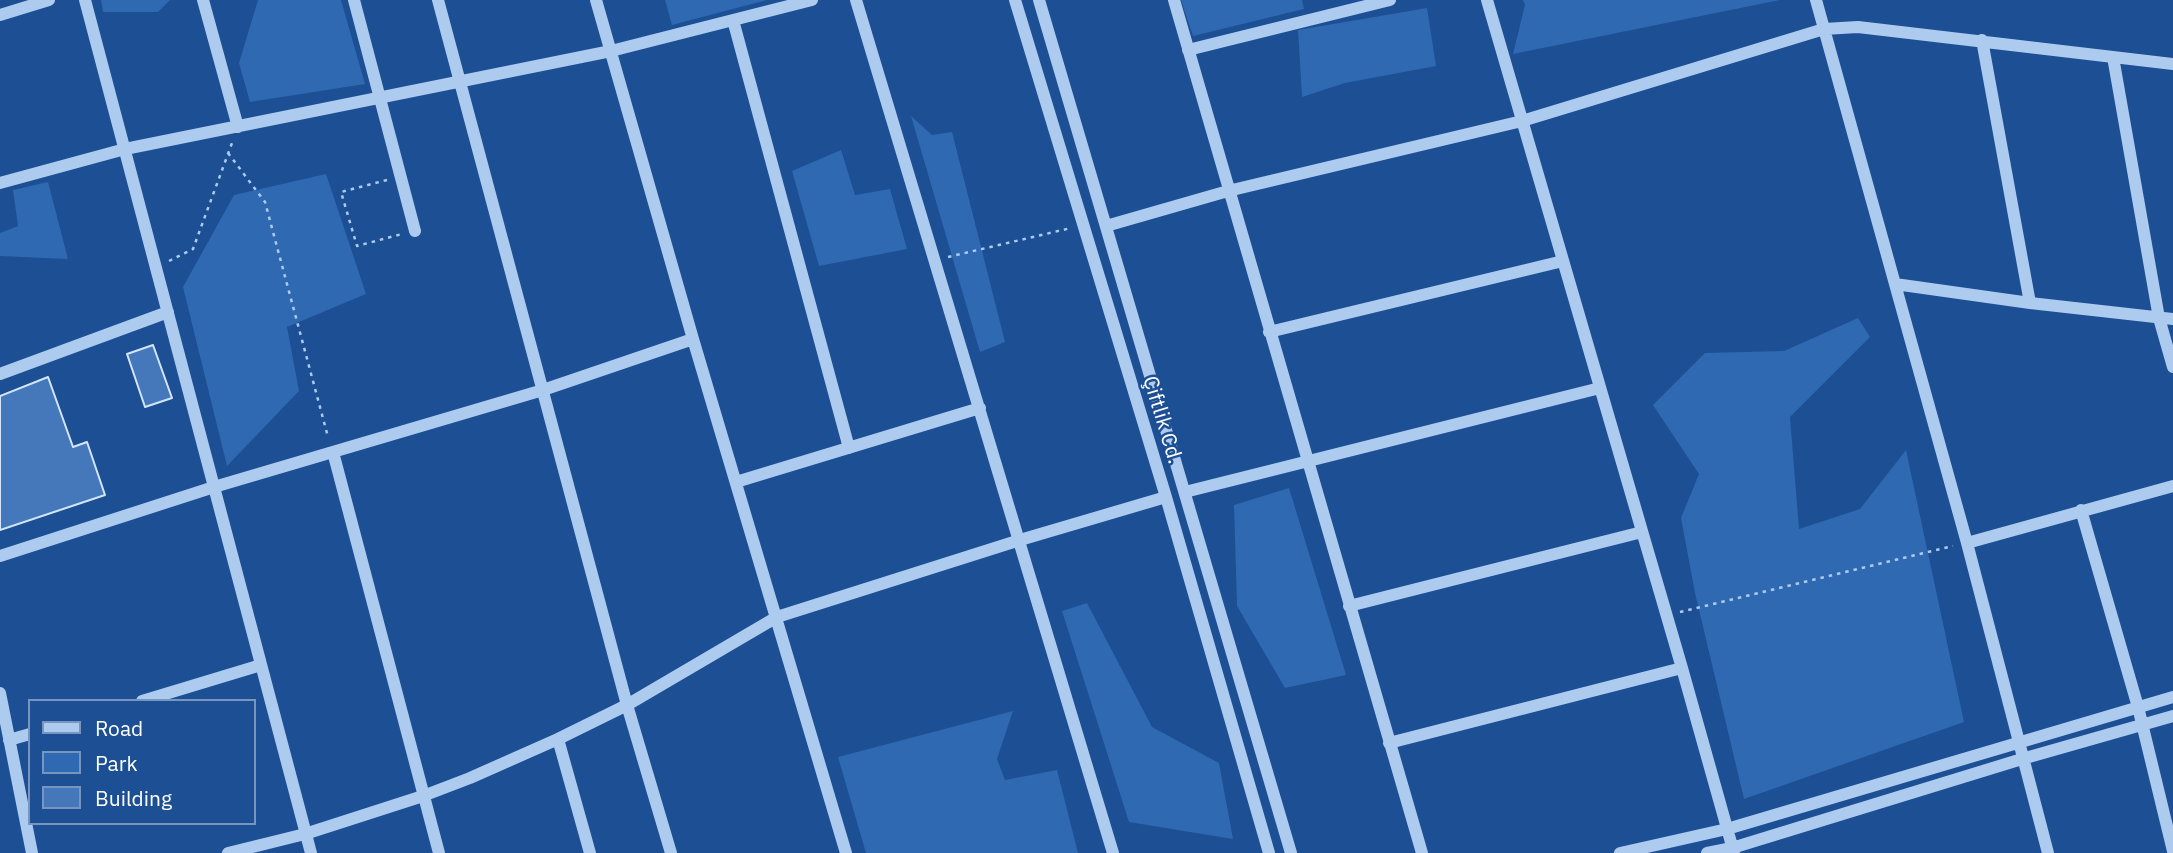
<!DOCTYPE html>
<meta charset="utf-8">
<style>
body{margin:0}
#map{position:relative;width:2173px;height:853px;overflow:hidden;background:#1c4f93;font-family:"IBM Plex Sans",sans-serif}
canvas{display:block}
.legend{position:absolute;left:28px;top:699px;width:228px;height:126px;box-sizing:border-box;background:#1c4f93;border:2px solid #7795be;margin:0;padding:9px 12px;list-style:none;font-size:21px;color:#fff}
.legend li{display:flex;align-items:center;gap:14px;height:35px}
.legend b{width:35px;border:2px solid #7795be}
</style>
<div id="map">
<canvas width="2173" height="853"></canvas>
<ul class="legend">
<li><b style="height:9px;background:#adcaef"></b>Road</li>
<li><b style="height:19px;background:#2f69b1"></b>Park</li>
<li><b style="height:19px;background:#4478ba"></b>Building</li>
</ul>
</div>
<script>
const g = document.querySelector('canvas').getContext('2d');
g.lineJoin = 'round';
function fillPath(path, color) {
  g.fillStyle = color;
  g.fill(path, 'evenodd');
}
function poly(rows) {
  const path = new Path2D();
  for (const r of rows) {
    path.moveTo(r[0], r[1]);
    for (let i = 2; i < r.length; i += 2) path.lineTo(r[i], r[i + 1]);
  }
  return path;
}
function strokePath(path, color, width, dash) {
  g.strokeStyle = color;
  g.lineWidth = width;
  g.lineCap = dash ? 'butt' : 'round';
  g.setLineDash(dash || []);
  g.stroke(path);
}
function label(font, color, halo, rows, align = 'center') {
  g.font = font + ' "IBM Plex Sans",sans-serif';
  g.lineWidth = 5;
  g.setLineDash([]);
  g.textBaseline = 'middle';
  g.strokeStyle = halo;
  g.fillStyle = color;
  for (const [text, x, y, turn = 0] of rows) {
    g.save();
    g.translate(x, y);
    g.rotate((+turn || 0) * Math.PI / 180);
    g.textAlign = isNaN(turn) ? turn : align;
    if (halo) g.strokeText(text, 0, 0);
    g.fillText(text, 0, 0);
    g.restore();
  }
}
fillPath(poly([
 [101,0,170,0,158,12,103,12],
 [258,0,341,0,365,84,250,102,239,63],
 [665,0,767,0,672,25],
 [1181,0,1302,0,1304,9,1193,36],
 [1523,0,1780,0,1513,54,1525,5],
 [1427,8,1436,66,1345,83,1302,97,1298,30],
 [911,116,932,135,952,132,1005,342,980,352],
 [841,150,855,195,890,189,907,249,819,266,792,171],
 [326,174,366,294,287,327,299,391,227,466,183,287,234,195],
 [48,182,68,259,0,256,0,233,18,226,13,190],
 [1858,318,1870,337,1790,417,1799,529,1860,509,1906,450,1964,722,1744,799,1695,593,1681,518,1699,474,1653,405,1705,353,1784,351],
 [1289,488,1346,675,1285,688,1237,606,1234,505],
 [1087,603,1152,727,1219,763,1233,839,1129,822,1062,611],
 [1013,711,997,759,1005,780,1057,770,1078,853,866,853,838,757]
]), '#2f69b1');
const building = poly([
 [153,345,172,398,145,407,127,354,153,345],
 [48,377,73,447,87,442,105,495,0,530,0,396,48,377]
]);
fillPath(building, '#4478ba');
strokePath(building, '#d3e5fa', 2);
strokePath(poly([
 [228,153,265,202,328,437],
 [387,180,341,192,357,246,402,234],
 [948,257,1071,228],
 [169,261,193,249,232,143],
 [1680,612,1953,546]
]), '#adcaef', 2.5, [3.5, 5]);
strokePath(poly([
 [85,0,311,853],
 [203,0,238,127],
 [354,0,415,231],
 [438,0,627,705,671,853],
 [596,0,693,339,846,853],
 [856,0,1113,853],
 [1015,0,1166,497,1269,853],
 [1039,0,1291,853],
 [1174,0,1422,853],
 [1487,0,1682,668,1734,853],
 [1816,0,1967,543],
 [0,15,49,0],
 [733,20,849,448],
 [1982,40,2030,303],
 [1188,50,1390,0],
 [2113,57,2159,318,2173,367],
 [0,183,125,149,611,51,812,0],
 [1106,226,1228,191,1522,121,1824,29,1858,27,2173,64],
 [1895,284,2030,303,2173,319],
 [1269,332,1563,261],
 [0,374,168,312],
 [333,452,439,853],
 [736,482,980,408],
 [1185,492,1600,388],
 [2081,510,2138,707,2173,851],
 [0,556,214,487,543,390,693,339],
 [1349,606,1642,532],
 [0,693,32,853],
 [142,701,261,665],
 [558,739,590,853],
 [9,740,30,734],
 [1389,743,1682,668],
 [228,853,305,834,423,796,470,778,558,739,627,705,777,617,1020,540,1166,497],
 [1620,853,1727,829,2173,697],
 [1707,853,1732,848,2022,759,2173,716],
 [2048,853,1967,543,2173,486]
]), '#adcaef', 12);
label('21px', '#fff', '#1c4f93', [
 ["Çiftlik Cd.",1162,420,73]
]);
</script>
